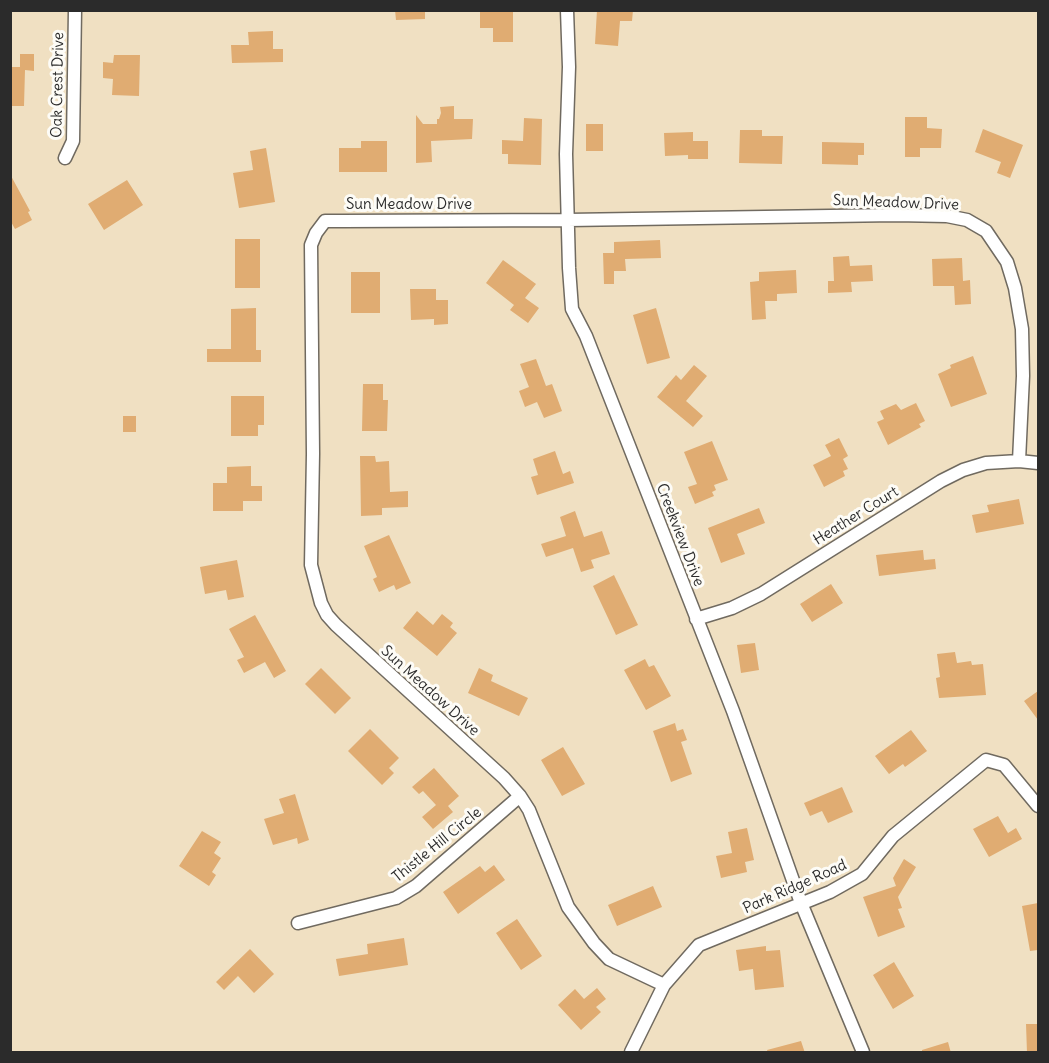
<!DOCTYPE html>
<style>
body{margin:0}
#map{position:relative;width:1049px;height:1063px;overflow:hidden;background:#f0e0c2;font-family:Delius,sans-serif}
canvas{display:block}
.frame{position:absolute;inset:0;border:12px solid #2b2b2b;pointer-events:none}
</style>
<div id="map">
<canvas width="1049" height="1063"></canvas>
<div class="frame"></div>
</div>
<script>
const g = document.querySelector('canvas').getContext('2d');
g.lineJoin = 'round';
function fillPath(path, color) {
  g.fillStyle = color;
  g.fill(path, 'evenodd');
}
function poly(rows) {
  const path = new Path2D();
  for (const r of rows) {
    path.moveTo(r[0], r[1]);
    for (let i = 2; i < r.length; i += 2) path.lineTo(r[i], r[i + 1]);
  }
  return path;
}
function strokePath(path, color, width, dash) {
  g.strokeStyle = color;
  g.lineWidth = width;
  g.lineCap = dash ? 'butt' : 'round';
  g.setLineDash(dash || []);
  g.stroke(path);
}
function label(font, color, halo, rows, align = 'center') {
  g.font = font + ' Delius,sans-serif';
  g.lineWidth = 6;
  g.setLineDash([]);
  g.textBaseline = 'middle';
  g.strokeStyle = halo;
  g.fillStyle = color;
  for (const [text, x, y, turn = 0] of rows) {
    g.save();
    g.translate(x, y);
    g.rotate((+turn || 0) * Math.PI / 180);
    g.textAlign = isNaN(turn) ? turn : align;
    if (halo) g.strokeText(text, 0, 0);
    g.fillText(text, 0, 0);
    g.restore();
  }
}
fillPath(poly([
 [395,10,425,10,425,19,396,20],
 [480,10,513,10,513,42,493,42,493,28,480,28],
 [597,10,633,10,632,21,620,21,618,46,595,44],
 [273,31,273,49,283,49,283,62,232,63,231,45,249,45,248,32],
 [20,54,34,54,34,71,25,70,24,106,10,106,10,67,20,67],
 [114,55,140,55,139,96,112,95,113,79,103,78,103,62,113,63],
 [454,106,454,119,473,119,472,139,431,141,432,162,416,163,416,115,423,124,437,124,437,119,439,119,441,113,440,107],
 [905,117,927,117,927,128,942,129,941,148,920,148,920,157,905,157],
 [524,118,542,119,541,165,508,164,508,154,502,154,502,140,523,141],
 [586,124,603,124,603,151,586,151],
 [983,129,1023,145,1010,178,997,173,1001,162,975,152],
 [740,130,762,130,762,136,783,136,782,164,739,163],
 [693,132,693,141,708,141,708,159,688,159,688,155,665,156,664,133],
 [361,141,387,141,387,172,339,172,339,148,361,148],
 [822,142,864,143,864,155,858,155,858,165,822,164],
 [266,148,275,202,239,208,233,173,253,170,250,151],
 [10,174,30,211,28,212,32,220,15,229,10,220],
 [127,180,143,205,104,230,88,204],
 [235,239,260,239,260,288,235,288],
 [660,240,661,258,625,259,626,271,614,271,614,284,604,284,603,253,614,253,614,242],
 [849,256,850,266,872,265,873,281,851,282,852,292,828,293,828,281,834,281,833,257],
 [962,258,963,281,970,280,971,304,955,305,954,286,933,286,932,259],
 [503,260,536,284,525,298,539,308,528,323,510,310,514,305,486,283],
 [796,270,797,293,777,294,777,301,765,301,766,319,752,320,750,282,759,281,759,272],
 [351,272,380,272,380,313,351,313],
 [410,289,436,289,436,300,448,300,448,324,434,325,434,319,411,320],
 [256,308,256,350,261,350,261,362,207,362,207,349,231,349,231,309],
 [656,308,670,358,647,364,633,315],
 [973,356,987,394,951,407,938,374,951,368,950,365],
 [536,359,546,386,552,384,562,411,544,418,537,402,525,407,519,391,529,387,520,364],
 [694,365,707,376,686,401,703,416,693,427,657,397,676,375,681,380],
 [363,384,383,384,383,400,388,400,387,431,362,431],
 [231,396,264,396,264,425,258,425,258,436,231,436],
 [916,403,925,421,919,424,921,427,888,445,877,422,884,419,880,411,896,404,901,410],
 [123,416,136,416,136,432,123,432],
 [839,438,848,456,843,459,848,469,843,471,845,476,824,487,813,465,831,456,825,445],
 [712,441,728,480,714,485,716,490,712,492,714,496,695,504,688,487,697,484,684,452],
 [555,451,563,474,570,471,574,483,537,495,531,477,538,475,533,459],
 [360,456,375,456,376,462,389,461,390,492,408,491,408,507,382,508,382,515,361,516],
 [251,466,251,486,262,486,262,501,243,501,243,511,213,511,213,483,227,483,227,467],
 [1019,499,1024,524,976,533,972,515,989,512,987,505],
 [759,508,765,523,737,534,745,554,721,563,708,528],
 [575,511,584,537,602,531,610,554,591,560,594,568,581,572,573,548,546,557,541,544,566,536,560,517],
 [389,535,411,583,396,590,394,585,379,592,373,579,377,577,364,546],
 [923,550,924,560,935,559,936,569,879,576,876,555],
 [237,560,244,597,228,600,226,590,205,594,200,567],
 [614,575,638,625,616,635,593,586],
 [831,584,843,603,812,622,800,604],
 [417,611,433,625,442,614,453,623,450,627,457,633,437,656,403,628],
 [255,615,286,671,274,678,265,662,244,673,237,660,244,657,229,629],
 [755,643,759,670,741,673,737,645],
 [955,652,957,663,971,661,972,665,983,664,986,695,939,698,936,678,940,677,937,654],
 [645,659,649,667,654,665,671,696,646,710,624,670],
 [321,668,351,698,335,714,305,684],
 [479,668,493,675,491,681,528,698,519,716,468,693],
 [1038,691,1038,720,1024,701],
 [675,723,677,731,683,729,687,740,681,742,692,774,671,782,653,731],
 [370,729,399,758,389,768,394,773,382,785,348,751],
 [911,730,927,751,905,767,903,764,889,774,875,756],
 [563,747,585,784,562,796,541,760],
 [434,768,459,796,448,806,453,812,433,829,422,817,436,805,423,791,419,794,412,787],
 [842,787,853,812,828,823,822,811,810,816,804,803],
 [295,794,309,840,298,844,297,838,273,845,264,819,284,813,279,799],
 [998,816,1008,833,1016,828,1022,839,989,857,973,829],
 [747,828,754,860,745,862,747,872,721,878,716,856,732,853,728,832],
 [202,831,221,842,214,853,221,858,212,872,216,875,209,886,179,866],
 [904,859,916,867,898,897,902,908,898,909,905,927,878,937,863,897,896,886,893,878],
 [494,865,505,880,458,914,443,892,480,866,485,872],
 [653,886,662,907,617,926,608,905],
 [1038,903,1038,950,1030,951,1022,906],
 [517,919,542,956,521,970,496,933],
 [404,938,408,965,339,976,336,959,368,954,367,944],
 [766,946,766,951,780,950,784,987,755,990,753,969,739,971,736,950],
 [250,949,274,974,254,993,238,976,224,990,216,982],
 [894,962,914,996,893,1009,873,975],
 [597,988,606,999,596,1007,601,1012,581,1030,558,1005,575,989,584,999],
 [1026,1024,1038,1024,1038,1053,1027,1053],
 [801,1041,805,1053,768,1053,767,1050],
 [948,1042,951,1053,922,1053,922,1050]
]), '#e0ac72');
const street = poly([
 [567,10,569,67,566,154,569,268,572,309,586,336,733,711,801,903,863,1052],
 [65,158,73,141,75,10],
 [696,619,732,608,761,594,941,481,963,470,986,463,1019,461,1038,463],
 [298,923,396,898,416,886,520,796],
 [664,985,609,959,594,943,568,907,529,810,520,796,504,778,336,625,327,615,321,603,311,565,313,454,311,245,316,233,325,221,343,221,568,220,896,215,947,216,967,220,986,231,1007,262,1015,288,1022,329,1023,376,1019,461],
 [631,1052,664,985,699,945,830,892,862,874,893,836,986,760,1004,765,1038,806]
]);
strokePath(street, '#706a60', 15);
strokePath(street, '#fff', 12);
label('15px', '#2b2b2b', '#fdfcf7', [
 ["Oak Crest Drive",58,85,-89],
 ["Sun Meadow Drive",896,203,2],
 ["Sun Meadow Drive",409,205],
 ["Heather Court",856,516,-32],
 ["Creekview Drive",680,535,69],
 ["Sun Meadow Drive",430,691,42],
 ["Thistle Hill Circle",437,845,-39],
 ["Park Ridge Road",795,887,-24]
]);
</script>
